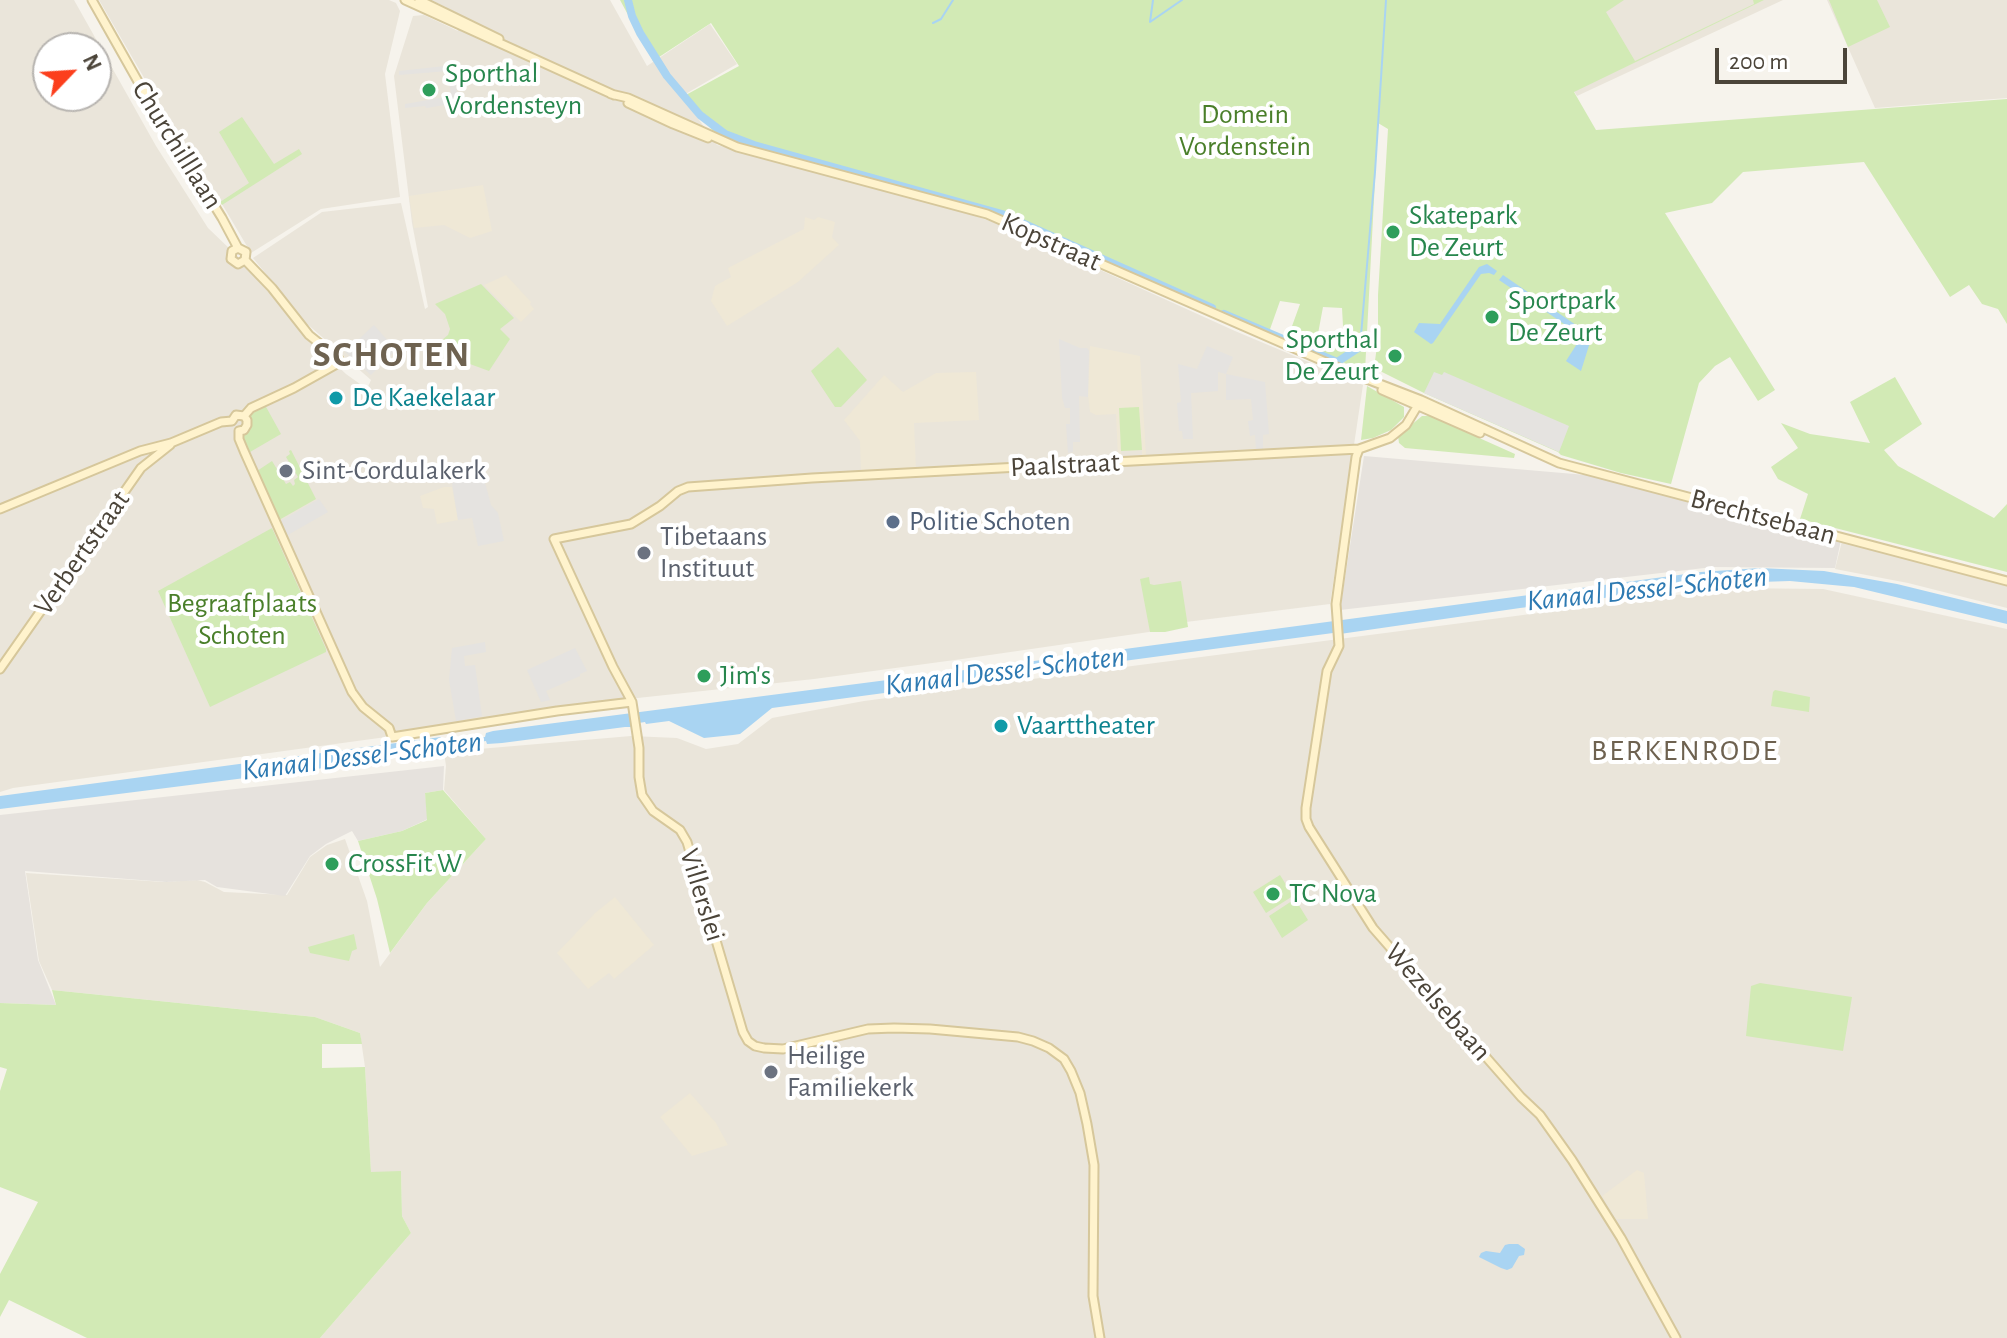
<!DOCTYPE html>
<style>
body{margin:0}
#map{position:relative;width:2007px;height:1338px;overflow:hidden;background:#f6f3ec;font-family:"Alegreya Sans",sans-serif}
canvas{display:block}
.north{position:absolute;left:32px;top:32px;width:80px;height:80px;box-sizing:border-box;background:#fff;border:2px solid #b7b4b0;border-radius:50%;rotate:65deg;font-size:22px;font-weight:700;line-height:32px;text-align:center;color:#4b4439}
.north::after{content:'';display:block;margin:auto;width:28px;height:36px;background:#fc3f1d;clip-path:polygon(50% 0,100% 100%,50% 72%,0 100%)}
.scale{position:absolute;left:1715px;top:48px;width:132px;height:36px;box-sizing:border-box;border:4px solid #4b4439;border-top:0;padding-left:10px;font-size:24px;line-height:28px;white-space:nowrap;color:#4b4439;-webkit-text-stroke:6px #fff;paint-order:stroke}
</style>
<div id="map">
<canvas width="2007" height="1338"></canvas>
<div class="north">N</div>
<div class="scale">200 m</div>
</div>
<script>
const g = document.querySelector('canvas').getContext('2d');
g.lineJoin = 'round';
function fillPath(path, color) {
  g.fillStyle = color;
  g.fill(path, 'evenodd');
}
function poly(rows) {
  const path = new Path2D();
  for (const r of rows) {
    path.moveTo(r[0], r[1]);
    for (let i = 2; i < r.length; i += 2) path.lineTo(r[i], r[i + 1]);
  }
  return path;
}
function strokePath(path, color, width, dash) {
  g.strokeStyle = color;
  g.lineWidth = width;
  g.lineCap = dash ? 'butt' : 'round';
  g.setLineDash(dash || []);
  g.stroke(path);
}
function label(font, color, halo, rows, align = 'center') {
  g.font = font + ' "Alegreya Sans",sans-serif';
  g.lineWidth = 8;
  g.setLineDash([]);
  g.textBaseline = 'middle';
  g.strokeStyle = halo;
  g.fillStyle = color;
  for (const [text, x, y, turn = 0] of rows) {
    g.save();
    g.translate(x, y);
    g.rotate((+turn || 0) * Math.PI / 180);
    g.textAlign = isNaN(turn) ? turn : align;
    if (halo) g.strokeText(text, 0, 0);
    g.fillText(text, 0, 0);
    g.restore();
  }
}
fillPath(poly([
 [0,0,74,0,156,146,208,228,255,273,312,342,346,374,367,389,371,380,305,322,253,258,322,212,401,203,425,309,428,307,412,223,394,76,413,16,424,15,458,31,446,7,430,0,610,0,647,66,710,24,737,64,682,96,717,145,961,211,1016,230,1076,259,1235,331,1363,385,1330,604,1186,622,1149,632,962,659,814,679,619,700,472,720,423,732,13,788,0,792],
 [48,48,96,48,96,96,48,96],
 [99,0,389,0,396,3,400,11,385,74,400,197,321,209,251,253,193,155,161,107],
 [1515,0,1783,0,1577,96],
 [1827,0,2007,0,2007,98,1875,108],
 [1842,541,2007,585,2007,608,1908,583,1835,569],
 [1730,588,1823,589,2007,629,2007,1338,320,1338,411,1233,402,1216,401,1172,371,1173,365,1067,360,1033,315,1017,52,990,39,961,26,873,164,882,197,880,205,882,224,892,287,895,310,857,327,845,345,839,367,901,380,967,427,903,486,839,444,790,446,766,444,752,631,736,677,738,706,749,738,744,772,718,864,701]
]), '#eae5da');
fillPath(poly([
 [1364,456,1586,475,1841,540,1835,568,1713,567,1340,610],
 [444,766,443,790,425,793,428,819,402,831,358,841,352,831,326,844,310,856,285,896,217,887,205,880,166,882,25,871,38,960,56,1005,0,1003,0,815]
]), '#e6e2dd');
fillPath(poly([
 [483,185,492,231,470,238,444,225,414,228,409,196],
 [805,217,814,220,818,217,835,222,832,237,839,245,798,282,727,326,711,301,715,286,731,277,728,268,804,229],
 [506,275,531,302,530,304,534,309,521,322,484,285],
 [1090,346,1140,356,1146,455,1142,455,1142,450,1121,451,1121,457,1118,457,1116,414,1096,415,1090,412,1088,395],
 [976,372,979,420,914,423,916,469,861,473,860,441,844,420,884,375,903,392,936,373],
 [444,487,452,487,458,520,437,524,434,509,423,508,420,496],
 [615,897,654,945,614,979,609,973,588,989,557,953,595,913],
 [690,1093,716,1123,728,1145,692,1156,660,1117],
 [1637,1170,1644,1173,1648,1219,1616,1219,1602,1196]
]), '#efe8d6');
fillPath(poly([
 [620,0,1624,0,1606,12,1635,61,1754,4,1753,0,1764,0,1574,92,1596,130,2007,99,2007,324,1998,309,1982,304,1969,285,1950,297,1864,162,1743,172,1712,203,1665,213,1775,390,1758,401,1730,357,1715,366,1699,383,1671,484,1621,473,1561,455,1558,452,1424,393,1374,368,1378,339,1378,295,1388,129,1378,123,1365,371,1287,340,1300,304,1280,301,1269,332,1002,215,716,135,684,96,739,66,711,23,653,61],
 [1323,307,1342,308,1344,344,1317,339],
 [1829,0,1877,0,1890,27,1848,47],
 [242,117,274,164,299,149,302,154,222,205,220,202,249,183,219,132],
 [481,284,514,318,500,329,510,339,489,371,429,349,433,340,442,340,448,335,450,329,445,314,435,304],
 [838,347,867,380,841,407,835,407,811,371],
 [1895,377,1922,424,1884,450,1898,466,1994,518,2007,504,2007,572,1800,519,1808,494,1778,479,1771,467,1798,448,1781,423,1810,434,1870,443,1850,402],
 [1367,386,1404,407,1404,417,1391,430,1373,438,1361,440],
 [265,405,281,434,250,452,244,442,244,433,250,428,251,412],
 [1139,407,1142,450,1121,451,1119,408],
 [1422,416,1430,416,1515,454,1514,458,1405,448,1399,443,1398,436],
 [291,450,316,499,279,520,257,471,272,461,286,484,290,482,293,486,295,484,294,480,298,477,286,457,290,454,289,451],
 [272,528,326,649,326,652,210,707,158,591],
 [1149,577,1150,584,1154,585,1181,581,1188,627,1165,632,1150,632,1140,579],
 [1775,690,1810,697,1809,712,1771,706,1773,692],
 [443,790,486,839,427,903,390,953,377,899,358,841,402,831,427,820,425,793],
 [1280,875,1293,896,1266,913,1253,892],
 [1295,899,1308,920,1282,938,1269,916],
 [354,934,357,949,352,951,349,961,310,953,308,947],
 [1760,983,1852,997,1843,1051,1746,1036,1751,986],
 [52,990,315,1017,360,1033,362,1044,322,1044,322,1068,365,1067,371,1172,401,1171,402,1216,411,1233,320,1338,87,1338,9,1300,0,1317,0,1274,38,1202,0,1187,0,1091,7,1069,0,1067,0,1003,56,1005]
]), '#d2eab5');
fillPath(poly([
 [454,65,458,103,426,108,425,106,405,108,405,104,451,96,448,71,399,75,399,71],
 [374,325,396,350,371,375,345,352],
 [1059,339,1080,348,1087,348,1089,351,1088,397,1079,396,1080,442,1073,442,1073,452,1068,453,1066,424,1070,424,1070,408,1065,408,1062,397],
 [1207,346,1233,357,1226,374,1265,382,1269,434,1263,435,1263,449,1256,450,1255,435,1250,436,1248,421,1253,420,1251,399,1226,400,1226,374,1218,372,1218,391,1191,393,1193,439,1183,439,1182,431,1179,431,1177,403,1181,402,1178,364,1197,369],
 [1434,372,1442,375,1444,372,1569,426,1559,452,1424,393],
 [480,475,483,475,491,505,498,513,504,541,478,546,472,518,458,520,452,483],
 [319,499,328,512,286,536,279,522],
 [485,642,486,652,464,656,465,666,475,665,482,716,456,721,449,680,452,648],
 [575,648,587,671,580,674,580,676,546,691,550,700,541,702,527,670]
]), '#e5e3e0');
fillPath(poly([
 [1487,264,1497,271,1494,275,1489,273,1481,274,1433,343,1431,344,1414,332,1419,323,1440,324,1479,267],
 [1503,275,1592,336,1581,371,1566,361,1582,336,1499,280],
 [1760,568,1824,571,1897,584,2007,611,2007,624,1854,587,1790,581,1730,583,1520,608,1340,634,1339,629,1333,630,1333,633,772,708,740,734,733,735,704,738,669,721,646,724,645,722,632,724,631,727,625,727,502,743,487,744,486,741,444,747,442,750,436,753,415,754,340,766,0,809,0,796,441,737,442,742,485,737,486,733,493,731,1065,657,1701,572],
 [1509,1244,1518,1244,1525,1249,1524,1255,1519,1256,1512,1268,1507,1270,1501,1268,1479,1257,1481,1253,1486,1251,1500,1253,1505,1245]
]), '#a9d4f2');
strokePath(poly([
 [1153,0,1150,22,1182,0],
 [933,23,941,19,953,0],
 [1360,347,1375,172,1386,0],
 [1375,378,1384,382]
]), '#a9d4f2', 2);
strokePath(poly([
 [628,0,632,16,640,33,667,76,700,115,725,134,754,145,1002,214,1212,308],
 [1224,314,1337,362,1360,347]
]), '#a9d4f2', 8);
const secondary = poly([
 [92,0,140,85,222,218,238,248,246,252,245,260],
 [405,0,614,95],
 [419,0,499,39],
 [611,94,628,98,737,147,987,214,1346,371,1421,400,1559,463,2007,581],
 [628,103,673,124,708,138],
 [238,248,232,251,231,259,238,264,245,260],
 [1382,390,1480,433],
 [239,431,239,439,244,451,352,692,363,707,389,728,392,737,557,711,632,702],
 [239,431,244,430,247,425,247,420,244,416],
 [1359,449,1356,457,1336,604,1339,646,1327,671,1306,808,1306,819,1309,827,1373,928,1521,1097,1540,1115,1572,1160,1621,1238,1676,1338],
 [0,509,140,451,171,443,221,422,232,421,236,415,244,416,251,408,294,388,335,365,339,359,309,335,272,288,245,260],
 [0,669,141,468,170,445],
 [1100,1338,1093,1296,1094,1165,1087,1124,1080,1093,1071,1071,1064,1059,1049,1048,1033,1041,1018,1037,930,1029,894,1028,868,1029,783,1049,764,1048,755,1046,748,1041,743,1032,687,842,680,830,653,811,642,795,639,777,639,748,632,702,613,667,554,539,631,524,660,506,678,491,688,487,812,478,1359,449,1390,438,1406,425,1421,400]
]);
strokePath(secondary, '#d6c79b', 11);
strokePath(secondary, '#fff3cd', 7);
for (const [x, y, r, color] of [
 [429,90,8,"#2e9e5b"],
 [1393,232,8,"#2e9e5b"],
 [1492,317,8,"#2e9e5b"],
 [1395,356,8,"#2e9e5b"],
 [336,398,8,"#0f9aa8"],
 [286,471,8,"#6b7280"],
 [893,522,8,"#5c6f8a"],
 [644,553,8,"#6b7280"],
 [704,676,8,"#2e9e5b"],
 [1001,726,8,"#0f9aa8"],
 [332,864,8,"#2e9e5b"],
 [1273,894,8,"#2e9e5b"],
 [771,1072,8,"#6b7280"]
]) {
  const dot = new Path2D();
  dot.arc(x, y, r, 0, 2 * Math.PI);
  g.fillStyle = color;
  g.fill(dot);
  strokePath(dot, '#fff', 3);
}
label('28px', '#27864d', '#fff', [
 ["Sporthal",445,74],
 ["Vordensteyn",445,106],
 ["Skatepark",1409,216],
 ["De Zeurt",1409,248],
 ["Sportpark",1508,301],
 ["De Zeurt",1508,333],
 ["Sporthal",1379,340,"right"],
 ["De Zeurt",1379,372,"right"],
 ["Jim's",720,676],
 ["CrossFit W",348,864],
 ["TC Nova",1289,894]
], 'left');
label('28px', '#4a7f2a', '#fff', [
 ["Domein",1245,115],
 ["Vordenstein",1245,147],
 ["Begraafplaats",242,604],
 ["Schoten",242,636]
]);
label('28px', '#4b4439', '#fff', [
 ["Churchilllaan",177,145,58],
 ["Kopstraat",1051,242,24],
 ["Paalstraat",1065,465,-3],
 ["Brechtsebaan",1763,517,15],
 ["Verbertstraat",82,553,-55],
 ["Villerslei",702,895,73],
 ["Wezelsebaan",1438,1002,49]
]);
label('28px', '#0d838f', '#fff', [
 ["De Kaekelaar",352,398],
 ["Vaarttheater",1017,726]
], 'left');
label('28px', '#5b616d', '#fff', [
 ["Sint-Cordulakerk",302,471],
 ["Tibetaans",660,537],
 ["Instituut",660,569],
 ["Heilige",787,1056],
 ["Familiekerk",787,1088]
], 'left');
label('28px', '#4e5e75', '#fff', [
 ["Politie Schoten",909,522]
], 'left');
label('italic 30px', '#2e7ab2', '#fff', [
 ["Kanaal Dessel-Schoten",1647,589,-6],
 ["Kanaal Dessel-Schoten",1005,671,-7],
 ["Kanaal Dessel-Schoten",362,756,-7]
]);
g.letterSpacing = '2px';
label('30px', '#6e6250', '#fff', [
 ["BERKENRODE",1685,751]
]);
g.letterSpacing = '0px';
g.letterSpacing = '2px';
label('bold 36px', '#6e6250', '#fff', [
 ["SCHOTEN",392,355]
]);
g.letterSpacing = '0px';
</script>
